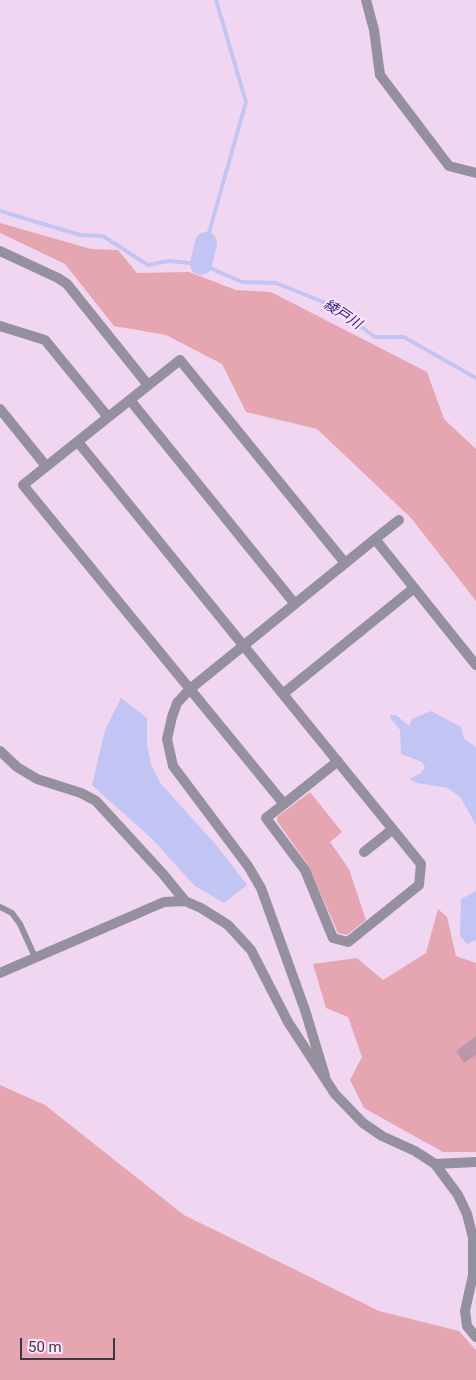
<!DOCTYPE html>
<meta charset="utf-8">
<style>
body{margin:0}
#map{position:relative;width:476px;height:1380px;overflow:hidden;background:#f1d6f2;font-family:Roboto,sans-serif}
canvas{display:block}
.scale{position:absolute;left:20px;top:1338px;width:95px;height:22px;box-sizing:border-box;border:2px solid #413641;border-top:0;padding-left:6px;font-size:15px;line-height:18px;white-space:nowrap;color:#413641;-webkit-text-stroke:4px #fee3ff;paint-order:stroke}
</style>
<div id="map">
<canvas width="476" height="1380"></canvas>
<div class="scale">50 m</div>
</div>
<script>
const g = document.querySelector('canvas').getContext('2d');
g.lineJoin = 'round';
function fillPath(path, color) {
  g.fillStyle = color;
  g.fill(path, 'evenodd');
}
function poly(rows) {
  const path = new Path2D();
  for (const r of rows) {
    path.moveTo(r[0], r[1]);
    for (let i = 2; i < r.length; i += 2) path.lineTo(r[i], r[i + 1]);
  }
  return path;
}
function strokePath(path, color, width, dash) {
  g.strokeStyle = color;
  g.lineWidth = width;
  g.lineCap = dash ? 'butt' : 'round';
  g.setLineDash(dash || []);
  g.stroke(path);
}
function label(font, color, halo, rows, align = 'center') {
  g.font = font + ' Roboto,"Noto Sans JP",sans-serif';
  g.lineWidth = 4;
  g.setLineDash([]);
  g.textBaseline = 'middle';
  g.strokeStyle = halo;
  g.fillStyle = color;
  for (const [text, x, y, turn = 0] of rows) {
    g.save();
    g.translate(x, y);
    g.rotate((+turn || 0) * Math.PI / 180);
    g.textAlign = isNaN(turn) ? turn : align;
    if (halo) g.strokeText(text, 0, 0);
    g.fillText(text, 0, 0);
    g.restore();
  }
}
fillPath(poly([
 [0,223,91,249,118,250,137,273,189,272,236,290,271,292,427,372,444,419,476,449,476,601,411,518,317,429,246,412,222,364,166,335,114,326,65,264,0,233],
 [310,792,342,832,330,842,349,869,366,920,347,935,338,933,308,865,277,821,278,816],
 [438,909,447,917,456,956,476,963,476,1152,443,1152,364,1108,350,1080,362,1057,348,1017,326,1008,313,964,357,958,383,980,426,953],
 [0,1085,45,1105,184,1215,379,1311,459,1331,476,1350,476,1380,0,1380]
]), '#e6a6b1');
fillPath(poly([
 [121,698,147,718,147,744,151,764,161,784,217,846,247,885,224,903,195,886,152,839,92,785,105,730],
 [431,711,461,727,464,739,476,747,476,825,460,797,448,788,417,783,409,779,421,773,425,767,422,762,401,754,400,730,391,719,390,715,396,715,409,726,412,719],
 [476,891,476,940,467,944,460,936,461,899]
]), '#c2c4f3');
strokePath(poly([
 [0,211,80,235,103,236,148,265,169,261,201,264,242,282,276,283,331,305,375,337,404,337,476,378],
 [206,243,246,102,216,0]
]), '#c2c4f3', 4);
strokePath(poly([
 [201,264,206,243]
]), '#c2c4f3', 22);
fillPath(poly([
 [476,1036,476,1055,464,1063,456,1051]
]), '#ba97a9');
strokePath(poly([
 [0,907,12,913,20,924,35,957]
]), '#95909e', 6);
strokePath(poly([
 [366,0,374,30,380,75,449,166,476,173],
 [0,251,58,278,67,284,148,385],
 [0,326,45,340,108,417],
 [130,400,295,604],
 [0,409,46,466],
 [78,442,421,864,419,885,348,942,333,938,305,870,266,818,284,804,23,485,180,360,345,563],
 [375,539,399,520],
 [284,693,414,588],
 [0,751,17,767,37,779,81,793,96,801,163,874,185,901],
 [284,804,338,761],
 [364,852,393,829],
 [325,1076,305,1010,261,888,248,866,173,766,167,739,172,717,177,703,190,689,375,539,476,665],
 [435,1164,476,1162]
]), '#95909e', 10);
strokePath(poly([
 [0,973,164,902,185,901,201,908,228,925,251,950,288,1022,335,1094,363,1123,382,1136,415,1151,435,1164,458,1195,467,1214,473,1238,473,1275,465,1311,467,1326,476,1337]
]), '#95909e', 10);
label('italic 14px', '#2f2278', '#fee3ff', [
 ["綾戸川",342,315,33]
]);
</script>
